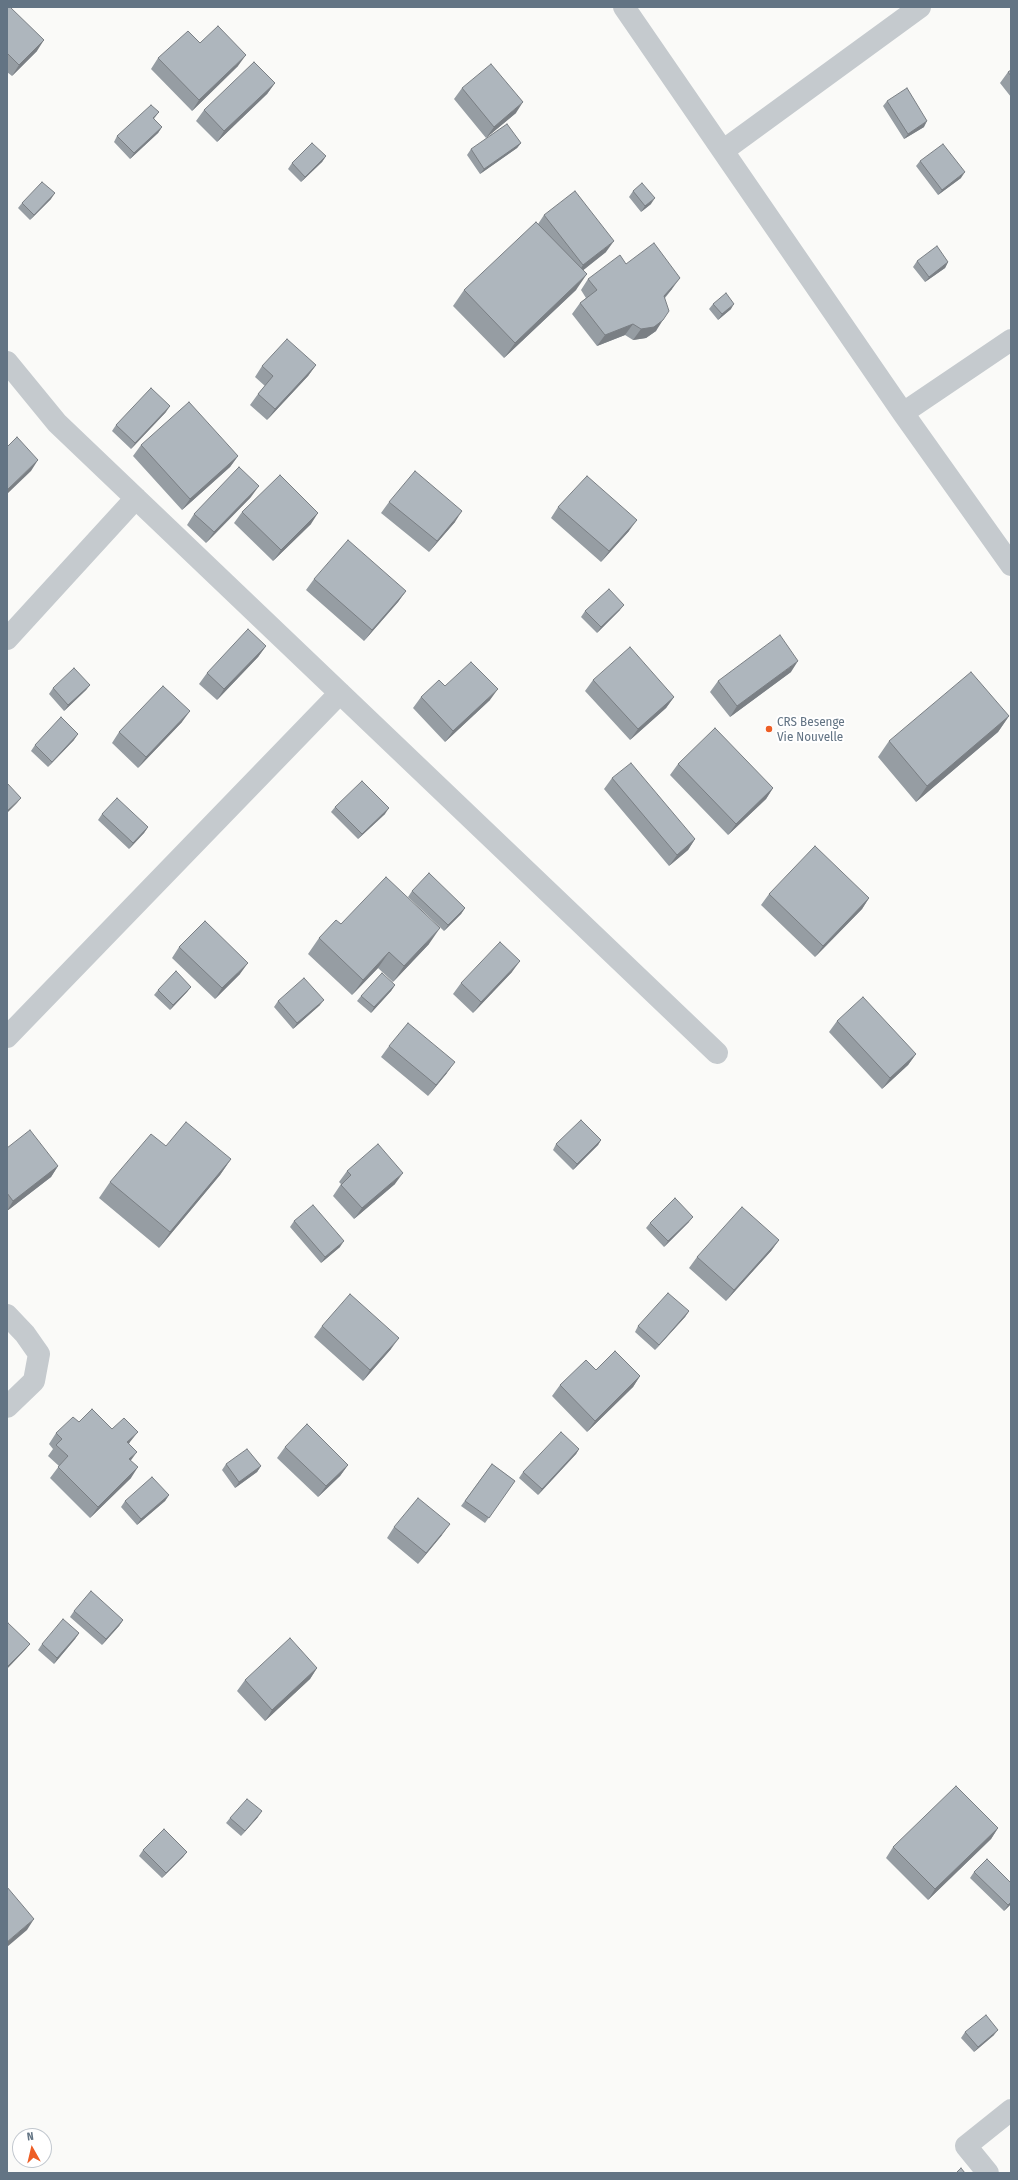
<!DOCTYPE html>
<style>
body{margin:0}
#map{position:relative;width:1018px;height:2180px;overflow:hidden;background:#fafaf8;font-family:"Fira Sans Condensed",sans-serif}
canvas{display:block}
.frame{position:absolute;inset:0;border:8px solid #637484;pointer-events:none}
.north{position:absolute;left:12px;top:2128px;width:40px;height:40px;box-sizing:border-box;background:#fff;border:1px solid #c1c7ce;border-radius:50%;rotate:352deg;font-size:11px;font-weight:700;line-height:16px;text-align:center;color:#637484}
.north::after{content:'';display:block;margin:auto;width:14px;height:18px;background:#ed5e25;clip-path:polygon(50% 0,100% 100%,50% 72%,0 100%)}
</style>
<div id="map">
<canvas width="1018" height="2180"></canvas>
<div class="frame"></div>
<div class="north">N</div>
</div>
<script>
const g = document.querySelector('canvas').getContext('2d');
g.lineJoin = 'round';
function poly(rows) {
  const path = new Path2D();
  for (const r of rows) {
    path.moveTo(r[0], r[1]);
    for (let i = 2; i < r.length; i += 2) path.lineTo(r[i], r[i + 1]);
  }
  return path;
}
function strokePath(path, color, width, dash) {
  g.strokeStyle = color;
  g.lineWidth = width;
  g.lineCap = dash ? 'butt' : 'round';
  g.setLineDash(dash || []);
  g.stroke(path);
}
function fillPath(path, color) {
  g.fillStyle = color;
  g.fill(path, 'evenodd');
}
function label(font, color, halo, rows, align = 'center') {
  g.font = font + ' "Fira Sans Condensed",sans-serif';
  g.lineWidth = 4;
  g.setLineDash([]);
  g.textBaseline = 'middle';
  g.strokeStyle = halo;
  g.fillStyle = color;
  for (const [text, x, y, turn = 0] of rows) {
    g.save();
    g.translate(x, y);
    g.rotate((+turn || 0) * Math.PI / 180);
    g.textAlign = isNaN(turn) ? turn : align;
    if (halo) g.strokeText(text, 0, 0);
    g.fillText(text, 0, 0);
    g.restore();
  }
}
strokePath(poly([
 [624,7,903,413,1011,565],
 [724,150,920,7],
 [7,362,57,423,717,1053],
 [903,413,1011,340],
 [7,639,136,498],
 [7,1037,340,693],
 [7,1315,25,1334,39,1354,34,1381,7,1407],
 [988,2173,966,2146,1011,2110]
]), '#c5cace', 22);
fillPath(poly([
 [7,8,37,51,12,76,7,72],
 [158,58,238,66,192,111,151,69],
 [1011,70,1011,97,1000,83,1008,72],
 [275,83,267,94,217,142,196,121,204,110],
 [462,88,516,113,486,138,454,99],
 [887,101,924,127,904,139,883,106],
 [159,112,154,119,162,127,158,133,130,159,114,142,117,136],
 [521,143,517,148,480,174,467,155,471,149],
 [326,156,322,162,301,182,288,169,292,163],
 [920,161,961,178,938,195,916,166],
 [633,191,651,204,641,212,629,197],
 [51,199,30,220,18,208,22,203],
 [544,215,606,252,583,270,576,290,504,358,453,306,464,290,538,224],
 [917,261,948,262,945,268,925,282,913,267],
 [626,264,672,289,665,298,656,331,646,338,633,340,625,335,597,346,572,314,580,303,586,298,581,290,588,279],
 [713,304,731,309,718,320,709,309],
 [316,365,308,376,267,420,250,405,258,394,265,386,255,377,262,366],
 [166,412,131,449,112,431,116,425],
 [141,445,238,456,230,467,182,510,133,456],
 [251,497,206,543,187,525,194,514],
 [389,502,455,522,429,552,381,513],
 [558,507,629,531,601,562,551,518],
 [242,512,311,524,273,561,234,523],
 [314,579,406,591,398,602,364,641,306,590],
 [620,610,597,633,581,617,585,611],
 [266,646,258,657,217,700,199,684,207,673],
 [791,672,730,717,710,692,718,681],
 [593,680,674,697,666,708,630,740,585,691],
 [90,685,86,690,64,711,49,694,53,688],
 [445,686,490,700,445,742,413,708,421,697],
 [1009,716,998,732,916,802,878,757,889,741],
 [182,722,138,768,112,743,119,732],
 [74,740,48,767,31,751,35,745],
 [678,764,773,788,766,799,728,835,670,775],
 [612,778,695,839,688,850,669,866,604,789],
 [335,807,385,814,358,839,331,812],
 [102,814,148,827,144,833,129,849,98,820],
 [412,891,465,908,461,914,444,931,408,897],
 [769,894,869,898,862,909,815,957,761,905],
 [341,924,429,944,393,982,378,968,352,995,308,954,319,938],
 [179,947,240,974,215,999,172,958],
 [512,972,473,1013,453,994,461,983],
 [395,985,391,991,371,1013,357,1001,361,996],
 [191,987,187,992,170,1010,154,995,158,990],
 [278,1001,320,1005,293,1029,274,1007],
 [837,1021,916,1054,908,1065,882,1089,829,1032],
 [389,1046,447,1073,428,1096,381,1057],
 [601,1140,598,1145,573,1170,553,1150,556,1144],
 [166,1146,231,1159,220,1175,159,1248,99,1198,110,1182],
 [7,1148,58,1166,51,1177,7,1211],
 [347,1171,395,1184,354,1219,333,1196,341,1184,339,1182],
 [294,1221,340,1247,321,1263,290,1227],
 [689,1222,664,1247,646,1228,650,1223],
 [779,1240,771,1251,726,1301,689,1268,697,1257],
 [689,1311,685,1317,655,1350,635,1332,638,1326],
 [322,1326,391,1349,363,1381,314,1337],
 [596,1370,640,1376,633,1387,587,1432,552,1396,560,1385],
 [79,1422,112,1429,130,1442,129,1444,131,1460,131,1478,90,1518,50,1478,59,1466,48,1456,53,1449,49,1444,56,1433],
 [285,1447,348,1465,340,1476,318,1497,277,1458],
 [579,1449,576,1454,538,1495,519,1478,523,1472],
 [226,1464,261,1466,257,1472,235,1488,222,1470],
 [492,1464,515,1481,485,1523,461,1506],
 [169,1495,165,1501,137,1525,121,1507,125,1501],
 [394,1527,442,1535,418,1564,387,1538],
 [74,1611,123,1620,119,1626,102,1645,70,1617],
 [79,1633,75,1639,54,1664,38,1650,42,1644],
 [317,1668,310,1679,265,1721,237,1691,245,1680],
 [258,1817,241,1836,226,1823,230,1818],
 [998,1828,991,1839,928,1900,886,1858,893,1847],
 [143,1850,187,1852,183,1857,162,1878,139,1856],
 [974,1872,1011,1904,1004,1911,970,1878],
 [965,2032,994,2035,974,2052,961,2038]
]), '#969da3');
fillPath(poly([
 [44,40,37,51,12,76,19,65],
 [246,55,238,66,192,111,199,100],
 [275,83,267,94,217,142,224,131],
 [523,102,516,113,486,138,494,127],
 [927,121,924,127,904,139,908,134],
 [162,127,158,133,130,159,134,153],
 [521,143,517,148,480,174,484,169],
 [326,156,322,162,301,182,305,177],
 [965,172,961,178,938,195,942,190],
 [55,193,51,199,30,220,34,215],
 [655,198,651,204,641,212,645,206],
 [614,241,606,252,576,276,583,265],
 [948,262,945,268,925,282,929,277],
 [587,274,576,290,504,358,515,343],
 [680,278,672,289,656,307,664,296],
 [734,304,731,309,718,320,722,314],
 [663,320,656,331,646,338,633,340,641,329],
 [633,324,625,335,597,346,605,335],
 [316,365,308,376,267,420,275,409],
 [170,406,166,412,131,449,135,443],
 [238,456,230,467,182,510,190,499],
 [38,460,31,471,7,494,7,490],
 [259,486,251,497,206,543,214,532],
 [462,511,455,522,429,552,437,541],
 [318,513,311,524,273,561,281,550],
 [637,520,629,531,601,562,609,551],
 [406,591,398,602,364,641,372,630],
 [624,605,620,610,597,633,601,627],
 [266,646,258,657,217,700,224,689],
 [798,661,791,672,730,717,737,706],
 [90,685,86,690,64,711,68,705],
 [498,689,490,700,445,742,453,731],
 [674,697,666,708,630,740,638,729],
 [190,711,182,722,138,768,146,757],
 [1009,716,998,732,916,802,927,786],
 [78,734,74,740,48,767,52,762],
 [773,788,766,799,728,835,736,824],
 [21,798,17,803,7,813,7,811],
 [389,808,385,814,358,839,362,834],
 [148,827,144,833,129,849,133,843],
 [695,839,688,850,669,866,677,855],
 [869,898,862,909,815,957,823,946],
 [465,908,461,914,444,931,448,925],
 [440,928,429,944,393,982,404,966],
 [389,952,378,968,352,995,363,980],
 [520,961,512,972,473,1013,481,1002],
 [248,963,240,974,215,999,222,988],
 [395,985,391,991,371,1013,374,1007],
 [191,987,187,992,170,1010,173,1005],
 [324,1000,320,1005,293,1029,297,1023],
 [916,1054,908,1065,882,1089,890,1078],
 [455,1062,447,1073,428,1096,436,1085],
 [601,1140,598,1145,573,1170,577,1164],
 [231,1159,220,1175,159,1248,170,1232],
 [58,1166,51,1177,7,1211,13,1201],
 [403,1173,395,1184,354,1219,362,1208],
 [693,1217,689,1222,664,1247,668,1241],
 [779,1240,771,1251,726,1301,734,1290],
 [344,1241,340,1247,321,1263,325,1257],
 [689,1311,685,1317,655,1350,659,1345],
 [399,1338,391,1349,363,1381,370,1370],
 [640,1376,633,1387,587,1432,595,1421],
 [138,1432,130,1442,119,1453,127,1442],
 [579,1449,576,1454,538,1495,542,1489],
 [137,1452,129,1463,129,1459],
 [348,1465,340,1476,318,1497,326,1486],
 [261,1466,257,1472,235,1488,239,1482],
 [138,1467,131,1478,90,1518,98,1507],
 [169,1495,165,1501,137,1525,141,1519],
 [450,1524,442,1535,418,1564,426,1553],
 [123,1620,119,1626,102,1645,106,1639],
 [79,1633,75,1639,54,1664,57,1658],
 [30,1644,26,1649,7,1669,7,1667],
 [317,1668,310,1679,265,1721,272,1710],
 [262,1811,258,1817,241,1836,245,1831],
 [998,1828,991,1839,928,1900,935,1889],
 [187,1852,183,1857,162,1878,166,1873],
 [1011,1902,1011,1904,1004,1911,1008,1905],
 [34,1919,27,1930,7,1947,7,1942],
 [998,2030,994,2035,974,2052,978,2047]
]), '#7a7f84');
const building = poly([
 [8,7,10,7,44,40,19,65,7,53,7,8,8,7],
 [218,26,246,55,199,100,158,58,188,31,200,43,218,26],
 [254,62,275,83,224,131,204,110,254,62],
 [491,64,523,102,494,127,462,88,491,64],
 [1011,70,1011,76,1008,72,1011,70],
 [907,88,927,121,908,134,887,101,907,88],
 [151,105,159,112,153,118,162,127,134,153,117,136,151,105],
 [507,124,521,143,484,169,471,149,507,124],
 [312,143,326,156,305,177,292,163,312,143],
 [943,144,965,172,942,190,920,161,943,144],
 [42,182,55,193,34,215,22,203,42,182],
 [642,183,655,198,645,206,633,191,642,183],
 [575,191,614,241,583,265,544,215,575,191],
 [536,222,587,274,515,343,464,290,536,222],
 [654,243,680,278,664,296,669,311,663,320,654,327,641,329,633,324,605,335,580,303,597,290,588,279,620,255,626,264,654,243],
 [937,246,948,262,929,277,917,261,937,246],
 [726,293,734,304,722,314,713,304,726,293],
 [287,339,316,365,275,409,258,394,273,376,262,366,287,339],
 [151,388,170,406,135,443,116,425,151,388],
 [189,402,238,456,190,499,141,445,189,402],
 [17,437,38,460,7,490,7,447,17,437],
 [239,467,259,486,214,532,194,514,239,467],
 [415,471,462,511,437,541,389,502,415,471],
 [280,475,318,513,281,550,242,512,280,475],
 [587,476,637,520,609,551,558,507,587,476],
 [348,540,406,591,372,630,314,579,348,540],
 [609,589,624,605,601,627,585,611,609,589],
 [248,629,266,646,224,689,207,673,248,629],
 [780,635,798,661,737,706,718,681,780,635],
 [630,647,674,697,638,729,593,680,630,647],
 [471,662,498,689,453,731,421,697,439,680,445,686,471,662],
 [74,668,90,685,68,705,53,688,74,668],
 [971,672,1009,716,927,786,889,741,971,672],
 [163,686,190,711,146,757,119,732,163,686],
 [61,717,78,734,52,762,35,745,61,717],
 [715,728,773,788,736,824,678,764,715,728],
 [631,763,695,839,677,855,612,778,631,763],
 [362,781,389,808,362,834,335,807,362,781],
 [7,783,21,798,7,811,7,783],
 [117,798,148,827,133,843,102,814,117,798],
 [815,846,869,898,823,946,769,894,815,846],
 [429,873,465,908,448,925,412,891,429,873],
 [386,877,440,928,404,966,389,952,363,980,319,938,336,920,341,924,386,877],
 [205,921,248,963,222,988,179,947,205,921],
 [500,942,520,961,481,1002,461,983,500,942],
 [176,971,191,987,173,1005,158,990,176,971],
 [382,973,395,985,374,1007,361,996,382,973],
 [304,978,324,1000,297,1023,278,1001,304,978],
 [863,997,916,1054,890,1078,837,1021,863,997],
 [408,1023,455,1062,436,1085,389,1046,408,1023],
 [581,1120,601,1140,577,1164,556,1144,581,1120],
 [186,1122,231,1159,170,1232,110,1182,151,1134,166,1146,186,1122],
 [30,1130,58,1166,13,1201,7,1193,7,1148,30,1130],
 [378,1144,403,1173,362,1208,341,1185,351,1175,347,1171,378,1144],
 [675,1198,693,1217,668,1241,650,1223,675,1198],
 [313,1205,344,1241,325,1257,294,1221,313,1205],
 [742,1207,779,1240,734,1290,697,1257,742,1207],
 [668,1293,689,1311,659,1345,638,1326,668,1293],
 [350,1294,399,1338,370,1370,322,1326,350,1294],
 [615,1351,640,1376,595,1421,560,1385,586,1360,596,1370,615,1351],
 [92,1409,112,1429,124,1418,138,1432,127,1442,137,1452,129,1459,138,1467,98,1507,58,1467,68,1456,56,1445,62,1439,56,1433,73,1417,79,1422,92,1409],
 [307,1424,348,1465,326,1486,285,1447,307,1424],
 [561,1432,579,1449,542,1489,523,1472,561,1432],
 [247,1449,261,1466,239,1482,226,1464,247,1449],
 [492,1464,515,1481,489,1518,465,1501,492,1464],
 [152,1477,169,1495,141,1519,125,1501,152,1477],
 [418,1498,450,1524,426,1553,394,1527,418,1498],
 [91,1591,123,1620,106,1639,74,1611,91,1591],
 [63,1619,79,1633,57,1658,42,1644,63,1619],
 [8,1623,30,1644,7,1667,7,1624,8,1623],
 [290,1638,317,1668,272,1710,245,1680,290,1638],
 [956,1786,998,1828,935,1889,893,1847,956,1786],
 [247,1799,262,1811,245,1831,230,1818,247,1799],
 [164,1829,187,1852,166,1873,143,1850,164,1829],
 [987,1859,1011,1883,1011,1902,1008,1905,974,1872,987,1859],
 [7,1887,34,1919,7,1942,7,1887],
 [986,2015,998,2030,978,2047,965,2032,986,2015],
 [961,2168,965,2173,956,2173,961,2168]
]);
fillPath(building, '#aeb6bd');
strokePath(building, '#7a7f84', 1);
for (const [x, y, r, color] of [
 [769,729,4,"#ed5e25"]
]) {
  const dot = new Path2D();
  dot.arc(x, y, r, 0, 2 * Math.PI);
  g.fillStyle = color;
  g.fill(dot);
  strokePath(dot, '#fff', 1.5);
}
label('13px', '#637484', '#fff', [
 ["CRS Besenge",777,722],
 ["Vie Nouvelle",777,737]
], 'left');
</script>
